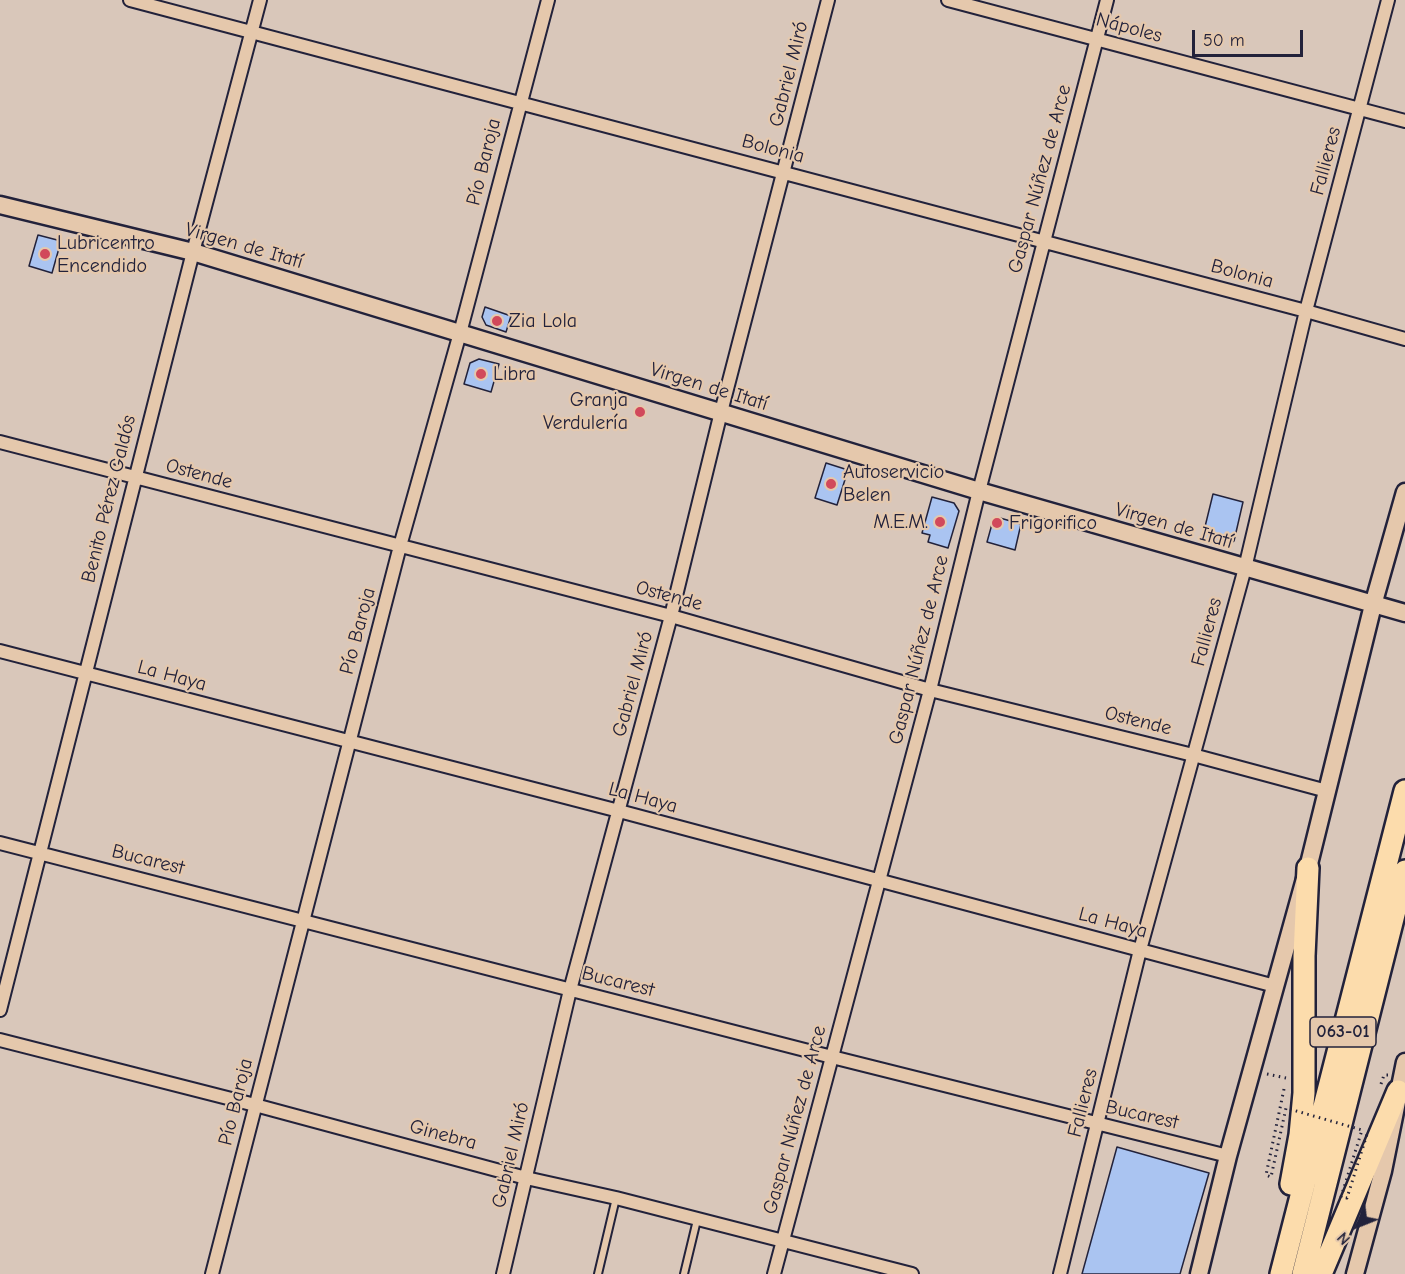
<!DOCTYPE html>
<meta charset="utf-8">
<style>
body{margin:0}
#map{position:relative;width:1405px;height:1274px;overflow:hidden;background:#d9c7ba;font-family:"Comic Neue",sans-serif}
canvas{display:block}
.north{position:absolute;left:1327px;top:1196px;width:60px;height:60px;-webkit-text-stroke:4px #e5c8ac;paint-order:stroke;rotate:227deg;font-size:16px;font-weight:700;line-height:24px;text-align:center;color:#22223b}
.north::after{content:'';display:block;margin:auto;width:21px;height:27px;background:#22223b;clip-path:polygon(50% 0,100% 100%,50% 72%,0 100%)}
.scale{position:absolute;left:1192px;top:30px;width:111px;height:27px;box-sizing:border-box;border:3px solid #22223b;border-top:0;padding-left:8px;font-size:18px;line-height:21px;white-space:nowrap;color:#22223b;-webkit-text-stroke:4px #e5c8ac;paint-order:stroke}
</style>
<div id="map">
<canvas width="1405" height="1274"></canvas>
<div class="north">N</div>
<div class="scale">50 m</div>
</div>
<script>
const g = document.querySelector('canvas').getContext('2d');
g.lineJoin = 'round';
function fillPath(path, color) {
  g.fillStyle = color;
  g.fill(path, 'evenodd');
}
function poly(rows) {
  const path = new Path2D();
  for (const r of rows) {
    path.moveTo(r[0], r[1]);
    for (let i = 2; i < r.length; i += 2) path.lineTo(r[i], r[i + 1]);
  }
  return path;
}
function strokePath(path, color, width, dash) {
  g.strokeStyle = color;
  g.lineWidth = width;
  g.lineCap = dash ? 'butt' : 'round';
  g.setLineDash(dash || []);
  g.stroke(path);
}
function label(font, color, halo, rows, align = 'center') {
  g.font = font + ' "Comic Neue",sans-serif';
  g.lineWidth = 4.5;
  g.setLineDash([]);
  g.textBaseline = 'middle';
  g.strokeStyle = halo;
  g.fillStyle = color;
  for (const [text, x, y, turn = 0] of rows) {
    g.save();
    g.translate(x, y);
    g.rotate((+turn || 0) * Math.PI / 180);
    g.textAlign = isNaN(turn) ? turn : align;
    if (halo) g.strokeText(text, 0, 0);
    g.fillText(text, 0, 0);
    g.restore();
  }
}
const building = poly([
 [38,235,61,241,52,273,29,266,38,235],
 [485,307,511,316,506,332,486,325,482,317,485,307],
 [479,359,499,364,491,392,464,384,470,363,479,359],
 [826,463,848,470,837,505,815,498,826,463],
 [1213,494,1243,502,1234,541,1227,546,1202,539,1213,494],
 [932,497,954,503,959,511,948,548,928,542,930,535,922,533,932,497],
 [1000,518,1021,524,1015,550,987,542,992,524,1000,518],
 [1117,1147,1209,1173,1180,1274,1082,1274,1117,1147]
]);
fillPath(building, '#aac4f1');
strokePath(building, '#22223b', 1.5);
const lane = poly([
 [598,1274,616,1198],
 [684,1274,697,1220]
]);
const street = poly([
 [130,0,1306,311,1405,339],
 [948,0,1405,121],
 [0,442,671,616,930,690,1193,755,1327,791],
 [0,651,619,811,1275,986],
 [0,843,832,1057,1228,1156],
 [0,1010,193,252,260,0],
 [0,1040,255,1105,526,1178,616,1198,912,1274],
 [212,1274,400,546,460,333,548,0],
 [503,1274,570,990,671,616,721,412,828,0],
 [774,1274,930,690,979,491,1107,0],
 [1060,1274,1140,950,1245,568,1306,311,1388,0]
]);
const secondary = poly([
 [0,205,193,252,979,491,1405,613],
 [1199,1274,1228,1156,1308,868,1373,605,1405,492],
 [1355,1274,1383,1171,1405,1062]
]);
const highway = poly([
 [1291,1184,1300,1135,1304,1093,1304,956,1308,868],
 [1281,1274,1405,791],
 [1303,1274,1405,871],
 [1321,1274,1398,1091]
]);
strokePath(lane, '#22223b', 10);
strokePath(street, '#22223b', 16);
strokePath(secondary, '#22223b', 21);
strokePath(highway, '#22223b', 26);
strokePath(poly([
 [1267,1074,1286,1078],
 [1381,1084,1384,1075,1388,1075]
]), '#22223b', 3, [1.5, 4.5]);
strokePath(lane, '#e5c8ac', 6);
strokePath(street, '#e5c8ac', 12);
strokePath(secondary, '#e5c8ac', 16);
strokePath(highway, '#fcdcac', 21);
strokePath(poly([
 [1284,1089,1266,1175,1271,1177,1286,1108,1362,1130,1341,1197,1347,1198,1368,1131]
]), '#22223b', 3, [1.5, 4.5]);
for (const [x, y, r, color] of [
 [45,254,6,"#d1495b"],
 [497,321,6,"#d1495b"],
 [481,374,6,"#d1495b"],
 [640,412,6,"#d1495b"],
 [831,484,6,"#d1495b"],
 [940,522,6,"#d1495b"],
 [997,523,6,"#d1495b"]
]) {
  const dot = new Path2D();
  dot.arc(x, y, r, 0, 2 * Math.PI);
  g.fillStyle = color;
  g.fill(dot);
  strokePath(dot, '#e5c8ac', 2);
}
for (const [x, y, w] of [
 [1343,1032,66]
]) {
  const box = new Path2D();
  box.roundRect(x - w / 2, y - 15, w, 30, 4.5);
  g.fillStyle = '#e5c8ac';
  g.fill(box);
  strokePath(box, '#22223b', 1.5);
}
label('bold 18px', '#22223b', null, [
 ["063-01",1343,1032]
]);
label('20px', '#22223b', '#e5c8ac', [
 ["Nápoles",1129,28,15],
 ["Gabriel Miró",789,74,-76],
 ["Bolonia",773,149,15],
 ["Fallieres",1326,161,-75],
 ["Pío Baroja",484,162,-76],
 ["Gaspar Núñez de Arce",1040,179,-75],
 ["Virgen de Itatí",244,246,16],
 ["Bolonia",1242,274,15],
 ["Virgen de Itatí",709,387,17],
 ["Ostende",199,474,15],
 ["Benito Pérez Galdós",109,499,-76],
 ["Virgen de Itatí",1174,526,16],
 ["Ostende",669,596,15],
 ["Pío Baroja",358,631,-75],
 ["Fallieres",1207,632,-75],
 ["Gaspar Núñez de Arce",919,650,-76],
 ["La Haya",172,676,15],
 ["Gabriel Miró",633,684,-75],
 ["Ostende",1138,721,14],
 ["La Haya",643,798,15],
 ["Bucarest",148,860,14],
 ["La Haya",1113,923,15],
 ["Bucarest",618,982,14],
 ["Pío Baroja",236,1102,-76],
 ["Fallieres",1083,1103,-76],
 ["Bucarest",1142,1115,13],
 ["Gaspar Núñez de Arce",795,1120,-75],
 ["Ginebra",443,1135,15],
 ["Gabriel Miró",511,1155,-77]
]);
label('20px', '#22223b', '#e5c8ac', [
 ["Lubricentro",57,243],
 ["Encendido",57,266],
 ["Zia Lola",509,321],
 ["Libra",493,374],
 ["Granja",628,400,"right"],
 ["Verdulería",628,423,"right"],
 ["Autoservicio",843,472],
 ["Belen",843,495],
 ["M.E.M.",928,522,"right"],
 ["Frigorifico",1009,523]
], 'left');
</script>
